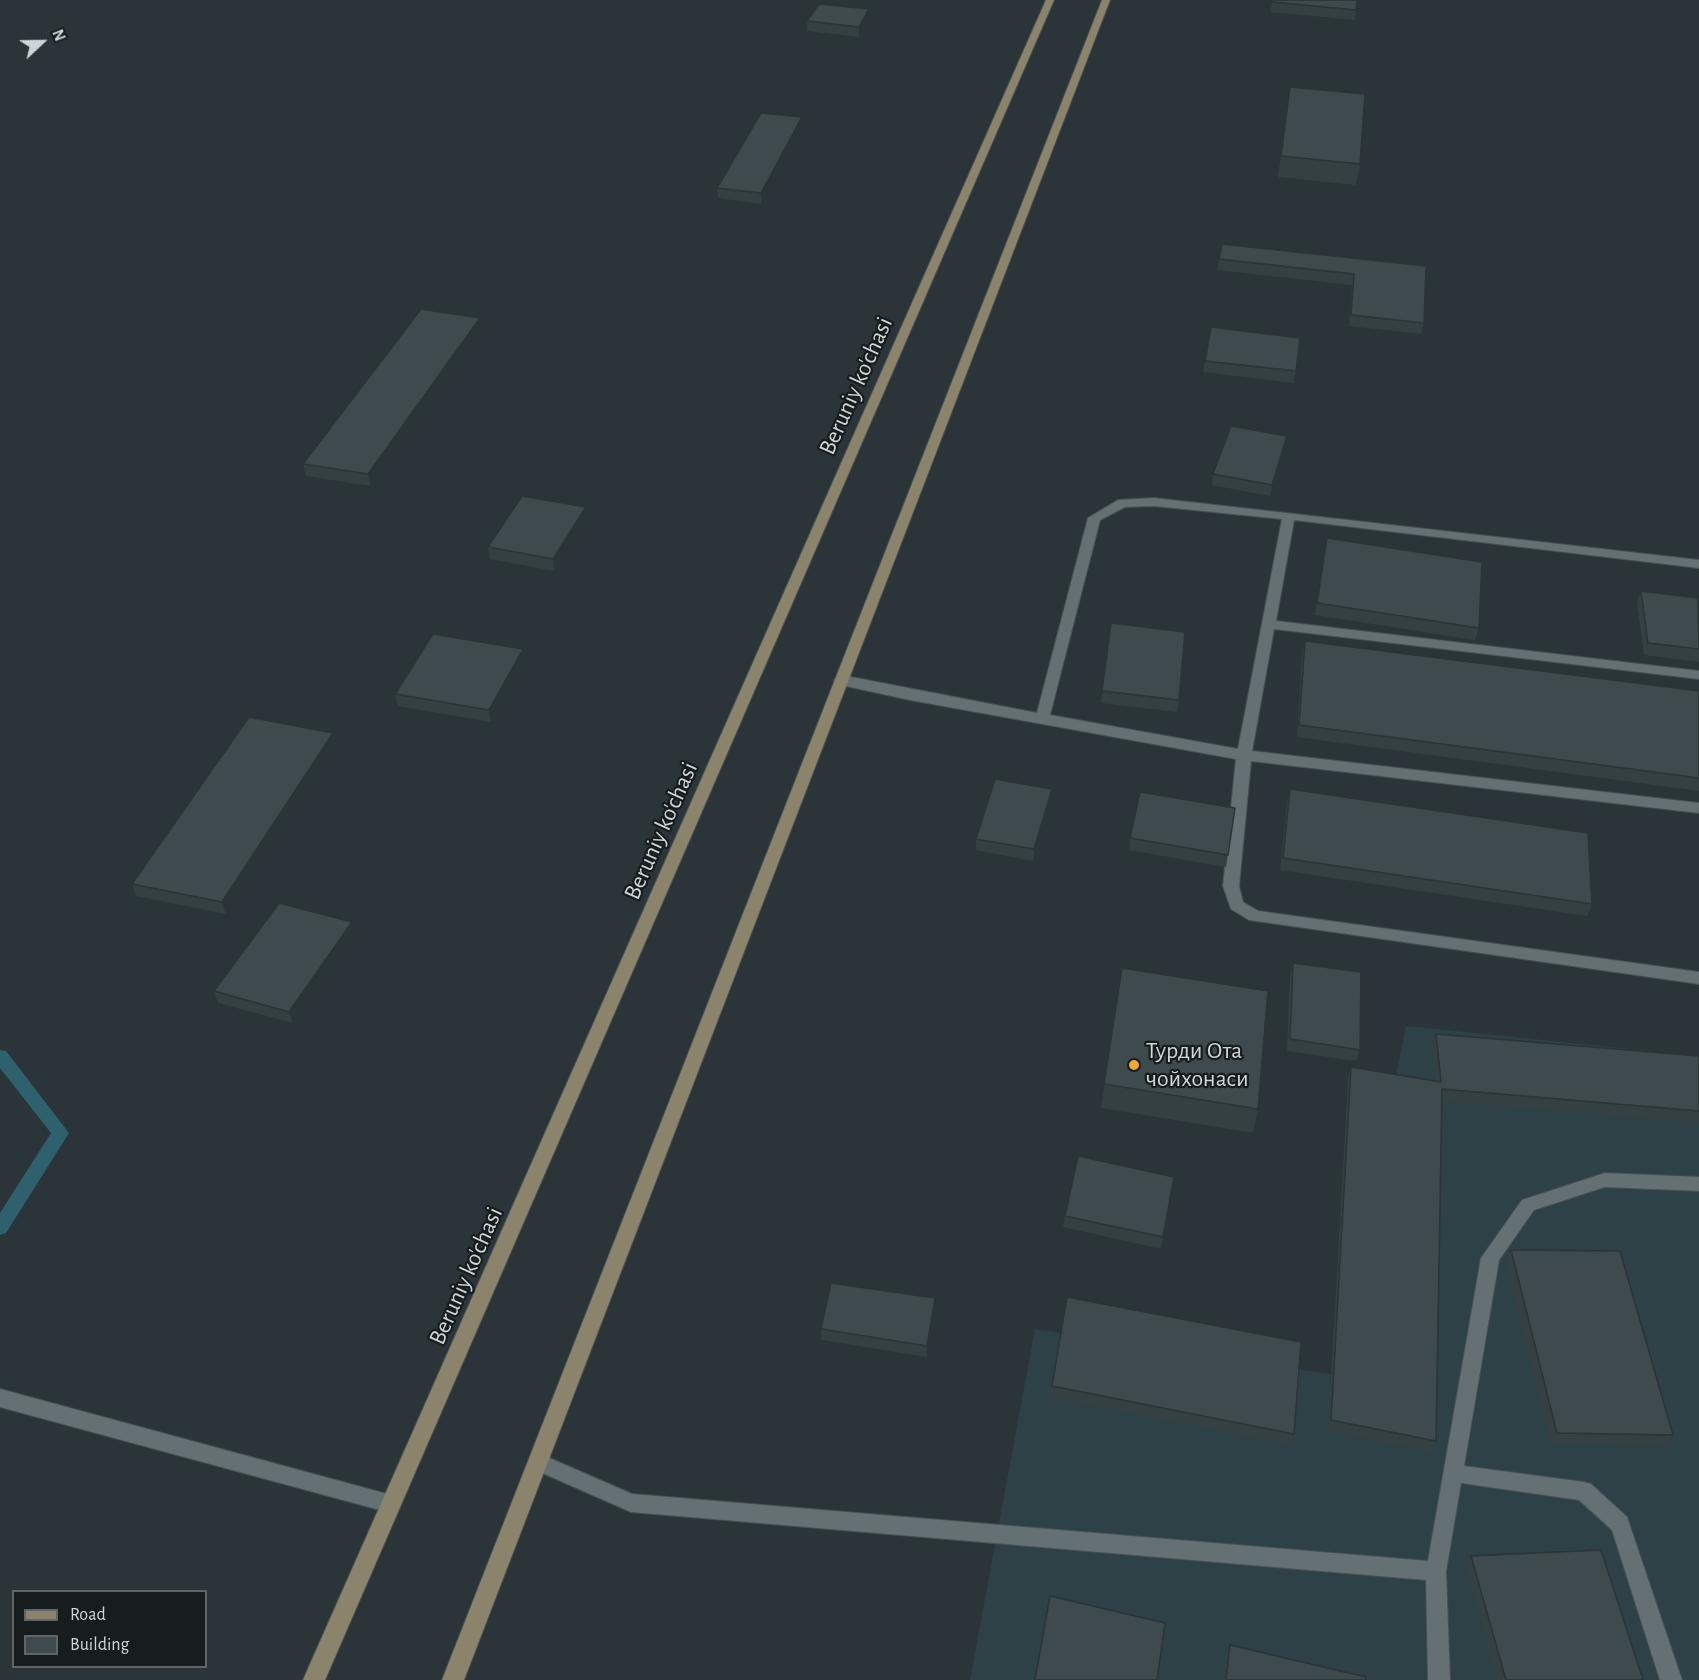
<!DOCTYPE html>
<meta charset="utf-8">
<style>
body{margin:0}
#map{position:relative;width:1699px;height:1680px;overflow:hidden;background:#2b3539;font-family:"Alegreya Sans",sans-serif}
canvas{display:block}
.legend{position:absolute;left:12px;top:1590px;width:195px;height:78px;box-sizing:border-box;background:#171c1d;border:2px solid #606667;margin:0;padding:8px 10px;list-style:none;font-size:18px;color:#ced5d7}
.legend li{display:flex;align-items:center;gap:12px;height:30px}
.legend b{width:30px;border:2px solid #606667}
.north{position:absolute;left:12px;top:12px;width:60px;height:60px;-webkit-text-stroke:4px #171c1d;paint-order:stroke;rotate:68deg;font-size:16px;font-weight:700;line-height:24px;text-align:center;color:#ced5d7}
.north::after{content:'';display:block;margin:auto;width:21px;height:27px;background:#ced5d7;clip-path:polygon(50% 0,100% 100%,50% 72%,0 100%)}
</style>
<div id="map">
<canvas width="1699" height="1680"></canvas>
<ul class="legend">
<li><b style="height:8px;background:#8c836c"></b>Road</li>
<li><b style="height:16px;background:#3e4a4d"></b>Building</li>
</ul>
<div class="north">N</div>
</div>
<script>
const g = document.querySelector('canvas').getContext('2d');
g.lineJoin = 'round';
function fillPath(path, color) {
  g.fillStyle = color;
  g.fill(path, 'evenodd');
}
function poly(rows) {
  const path = new Path2D();
  for (const r of rows) {
    path.moveTo(r[0], r[1]);
    for (let i = 2; i < r.length; i += 2) path.lineTo(r[i], r[i + 1]);
  }
  return path;
}
function strokePath(path, color, width, dash) {
  g.strokeStyle = color;
  g.lineWidth = width;
  g.lineCap = dash ? 'butt' : 'round';
  g.setLineDash(dash || []);
  g.stroke(path);
}
function label(font, color, halo, rows, align = 'center') {
  g.font = font + ' "Alegreya Sans",sans-serif';
  g.lineWidth = 4.5;
  g.setLineDash([]);
  g.textBaseline = 'middle';
  g.strokeStyle = halo;
  g.fillStyle = color;
  for (const [text, x, y, turn = 0] of rows) {
    g.save();
    g.translate(x, y);
    g.rotate((+turn || 0) * Math.PI / 180);
    g.textAlign = isNaN(turn) ? turn : align;
    if (halo) g.strokeText(text, 0, 0);
    g.fillText(text, 0, 0);
    g.restore();
  }
}
fillPath(poly([
 [1406,1026,1699,1056,1699,1680,970,1680,1035,1329,1336,1375]
]), '#2e4146');
fillPath(poly([
 [0,1050,6,1051,69,1133,6,1233,0,1235,0,1213,51,1133,0,1068,0,1050]
]), '#2f606e');
const service = poly([
 [1154,498,1699,560,1699,568,1294,520,1276,621,1699,671,1699,679,1274,629,1252,751,1699,803,1699,813,1251,761,1239,886,1243,902,1258,911,1699,972,1699,984,1249,920,1231,909,1223,886,1236,759,910,700,841,685,834,680,841,675,1037,713,1088,518,1118,500,1154,498],
 [1154,506,1282,519,1238,749,1050,715,1100,520,1125,507,1154,506],
 [1605,1173,1699,1177,1699,1191,1605,1187,1534,1210,1499,1260,1464,1466,1584,1482,1591,1484,1627,1517,1682,1680,1660,1680,1612,1530,1579,1500,1461,1483,1446,1571,1450,1680,1428,1680,1426,1580,631,1512,531,1468,528,1462,531,1456,538,1453,632,1494,1428,1561,1481,1258,1522,1200,1605,1173],
 [0,1389,391,1495,398,1497,401,1504,398,1511,391,1513,0,1407,0,1389]
]);
const secondary = poly([
 [1046,0,1054,0,325,1680,303,1680,1046,0],
 [1102,0,1110,0,464,1680,442,1680,1102,0]
]);
strokePath(service, '#475153', 2);
strokePath(secondary, '#475153', 2);
fillPath(service, '#647074');
fillPath(secondary, '#8c836c');
fillPath(poly([
 [1272,0,1356,10,1355,20,1271,12],
 [869,9,869,19,859,37,807,31,807,21],
 [1290,87,1360,164,1356,185,1278,177],
 [802,117,802,128,761,204,718,198,717,188],
 [1219,259,1426,266,1424,323,1421,334,1349,326,1352,285,1217,270],
 [480,318,482,329,370,486,306,476,303,464],
 [1205,361,1296,371,1294,383,1203,372],
 [1285,448,1270,496,1212,485,1213,474],
 [587,519,554,571,490,559,488,547],
 [1327,538,1479,628,1475,640,1315,615],
 [1641,591,1699,602,1699,662,1644,655,1637,603],
 [1111,623,1179,700,1177,712,1101,703],
 [1305,641,1699,691,1699,791,1297,737,1302,652],
 [523,649,525,661,491,722,398,706,395,694],
 [333,733,336,745,226,914,136,896,132,884],
 [1290,789,1592,904,1587,916,1280,870,1287,801],
 [1050,801,1033,861,976,850,976,839],
 [1235,808,1226,867,1129,850,1130,838],
 [355,934,293,1023,218,1003,214,991],
 [1293,963,1360,1050,1356,1061,1287,1051,1290,975],
 [1122,968,1258,1109,1253,1133,1101,1108],
 [1436,1034,1699,1056,1699,1123,1442,1101,1436,1441,1431,1452,1328,1431,1348,1079,1351,1067,1436,1081,1432,1046],
 [1174,1177,1161,1249,1063,1227,1065,1216],
 [1511,1250,1673,1435,1667,1446,1551,1443,1506,1262],
 [935,1298,935,1310,927,1357,821,1340,821,1329],
 [1052,1386,1294,1434,1291,1445,1050,1397],
 [1471,1556,1643,1680,1497,1680,1466,1566],
 [1230,1645,1366,1680,1224,1680,1227,1655]
]), '#354042');
fillPath(poly([
 [869,9,869,19,859,37,859,27],
 [802,117,802,128,761,204,761,193],
 [480,318,482,329,370,486,368,474],
 [1287,436,1285,448,1270,496,1272,485],
 [586,507,587,519,554,571,553,559],
 [523,649,525,661,491,722,489,710],
 [333,733,336,745,226,914,222,902],
 [1052,789,1050,801,1033,861,1034,849],
 [352,922,355,934,293,1023,289,1012],
 [935,1298,935,1310,927,1357,927,1346]
]), '#2b3436');
const building = poly([
 [1272,0,1357,0,1356,10,1272,2,1272,0],
 [819,4,869,9,859,27,807,21,819,4],
 [1290,87,1365,94,1360,164,1281,156,1290,87],
 [761,113,802,117,761,193,717,188,761,113],
 [1222,244,1426,266,1424,323,1351,315,1354,274,1219,259,1222,244],
 [421,309,480,318,368,474,303,464,421,309],
 [1211,327,1300,338,1296,371,1205,361,1211,327],
 [1231,426,1287,436,1272,485,1213,474,1231,426],
 [522,496,586,507,553,559,488,547,522,496],
 [1327,538,1482,562,1479,628,1317,603,1327,538],
 [1641,591,1698,598,1699,649,1648,643,1641,591],
 [1111,623,1185,632,1179,700,1102,691,1111,623],
 [433,634,523,649,489,710,395,694,433,634],
 [1305,641,1699,691,1699,778,1299,725,1305,641],
 [249,717,333,733,222,902,132,884,249,717],
 [995,779,1052,789,1034,849,976,839,995,779],
 [1290,789,1588,833,1592,904,1283,858,1290,789],
 [1140,792,1235,808,1228,855,1130,838,1140,792],
 [279,903,352,922,289,1012,214,991,279,903],
 [1293,963,1361,972,1360,1050,1290,1039,1293,963],
 [1122,968,1268,991,1258,1109,1104,1084,1122,968],
 [1436,1034,1699,1056,1699,1111,1442,1089,1436,1441,1331,1420,1351,1067,1441,1082,1436,1034],
 [1078,1156,1174,1177,1163,1237,1065,1216,1078,1156],
 [1511,1250,1620,1251,1673,1435,1557,1433,1511,1250],
 [831,1283,935,1298,927,1346,821,1329,831,1283],
 [1067,1297,1301,1342,1294,1434,1052,1386,1067,1297],
 [1601,1550,1643,1680,1506,1680,1471,1556,1601,1550],
 [1050,1596,1165,1623,1157,1680,1035,1680,1050,1596],
 [1230,1645,1366,1677,1366,1680,1226,1680,1230,1645]
]);
fillPath(building, '#3e4a4d');
strokePath(building, '#2b3436', 1.5);
for (const [x, y, r, color] of [
 [1134,1065,6,"#eca93a"]
]) {
  const dot = new Path2D();
  dot.arc(x, y, r, 0, 2 * Math.PI);
  g.fillStyle = color;
  g.fill(dot);
  strokePath(dot, '#171c1d', 2);
}
label('24px', '#ced5d7', '#171c1d', [
 ["Beruniy ko'chasi",856,386,-66],
 ["Beruniy ko'chasi",661,831,-66],
 ["Beruniy ko'chasi",466,1276,-66]
]);
label('24px', '#ced5d7', '#171c1d', [
 ["Турди Ота",1146,1051],
 ["чойхонаси",1146,1079]
], 'left');
</script>
